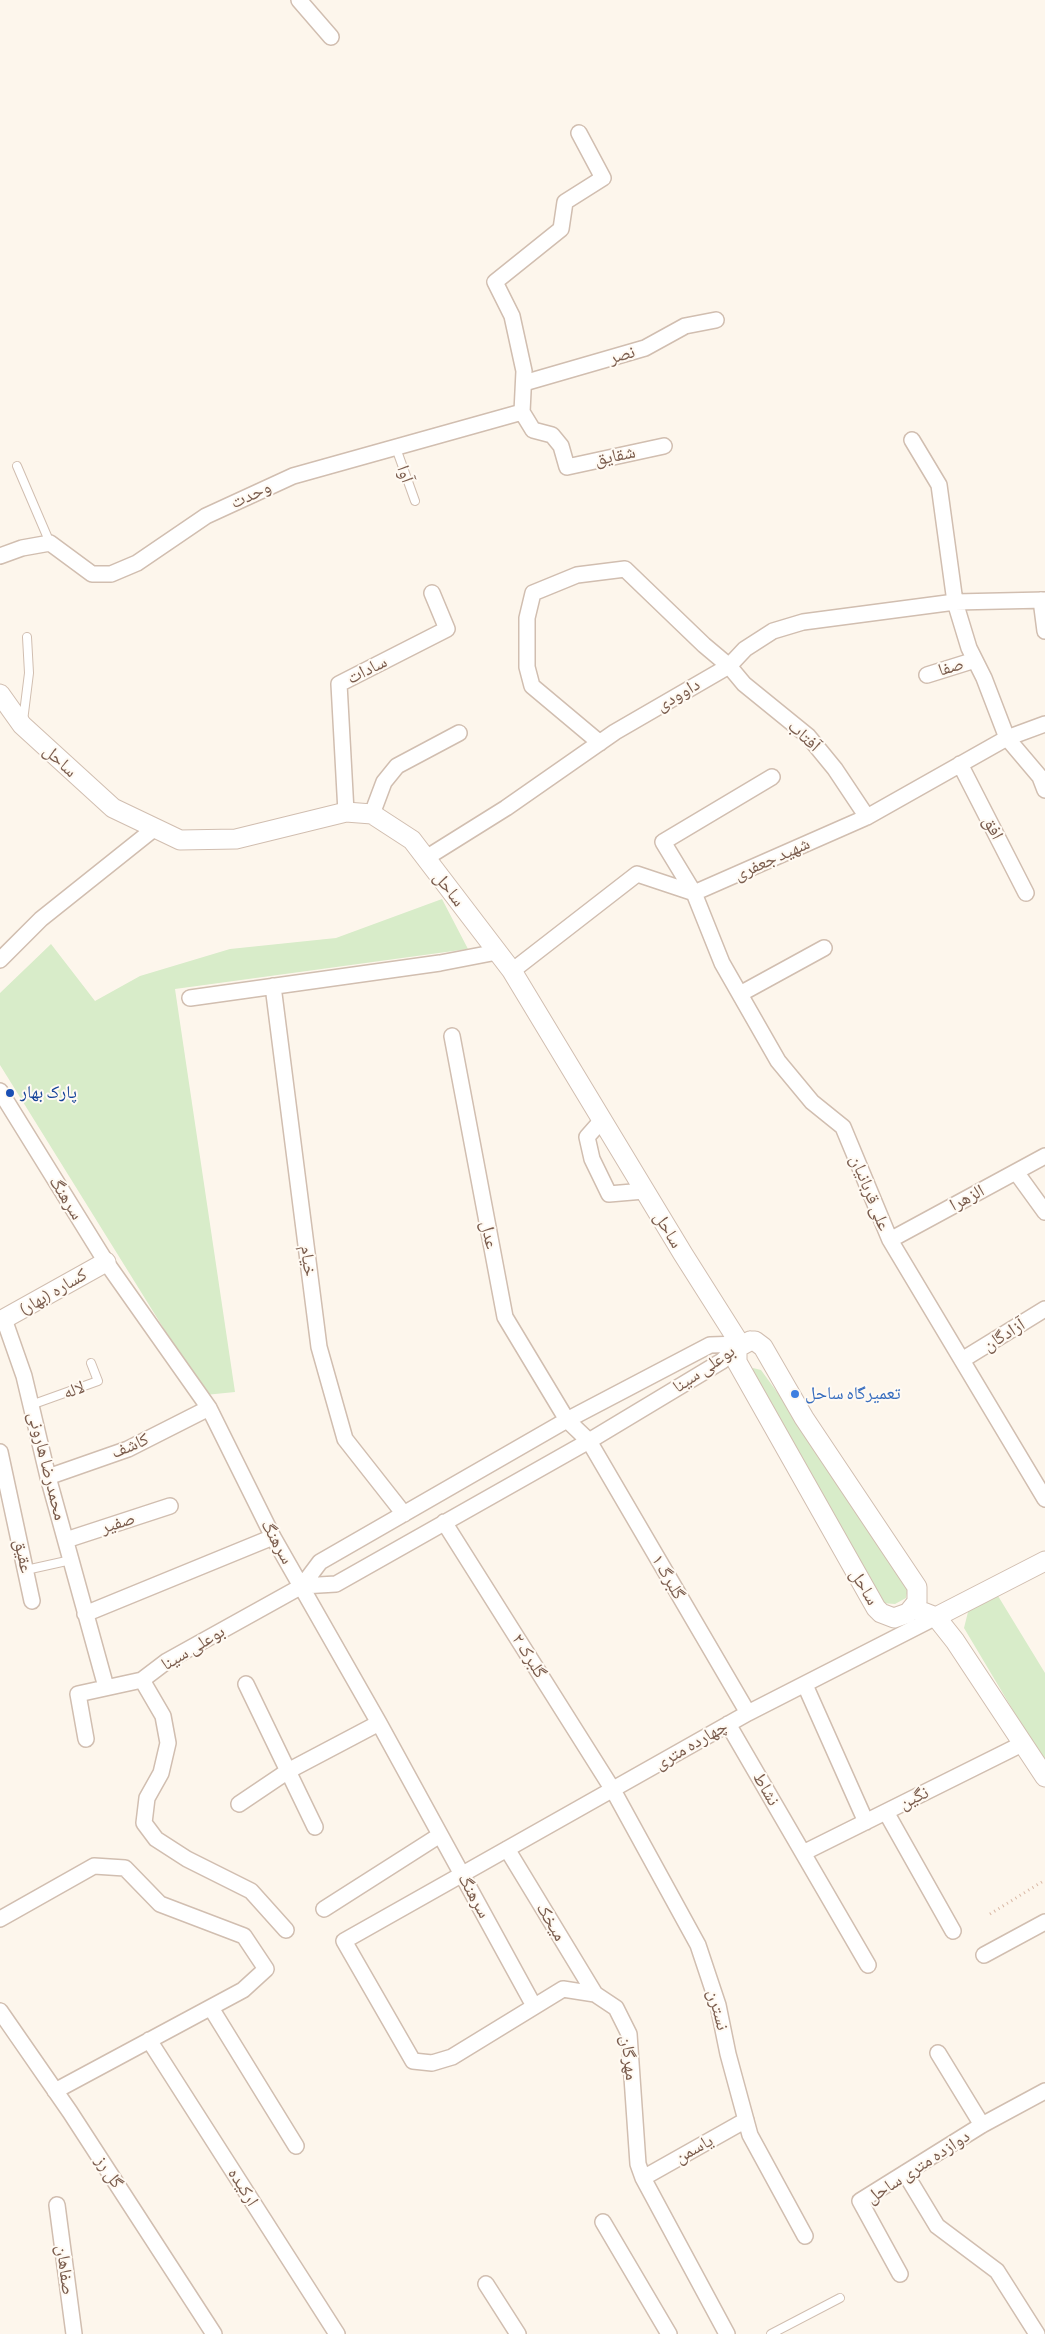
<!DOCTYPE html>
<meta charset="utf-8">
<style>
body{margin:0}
canvas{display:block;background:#fdf6ec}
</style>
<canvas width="1045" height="2334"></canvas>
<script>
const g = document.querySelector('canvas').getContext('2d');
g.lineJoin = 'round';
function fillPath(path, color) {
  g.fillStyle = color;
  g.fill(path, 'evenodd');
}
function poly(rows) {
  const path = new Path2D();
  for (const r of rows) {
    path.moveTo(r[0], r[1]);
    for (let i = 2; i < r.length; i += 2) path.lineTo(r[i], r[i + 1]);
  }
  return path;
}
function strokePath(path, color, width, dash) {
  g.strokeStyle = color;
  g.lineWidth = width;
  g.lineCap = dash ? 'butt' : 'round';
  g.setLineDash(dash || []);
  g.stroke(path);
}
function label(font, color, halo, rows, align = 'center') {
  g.font = font + ' "Alegreya Sans","Noto Naskh Arabic",sans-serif';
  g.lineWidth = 4;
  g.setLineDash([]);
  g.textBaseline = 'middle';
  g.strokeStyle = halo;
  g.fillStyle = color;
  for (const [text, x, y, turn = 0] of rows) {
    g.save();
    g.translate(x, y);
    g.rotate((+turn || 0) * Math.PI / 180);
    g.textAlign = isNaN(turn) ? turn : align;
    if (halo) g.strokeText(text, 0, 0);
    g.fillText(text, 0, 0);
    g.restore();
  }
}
fillPath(poly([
 [442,899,468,949,175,989,235,1392,205,1395,0,1065,0,993,51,944,95,1001,140,976,230,949,336,938],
 [753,1368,761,1370,793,1414,908,1589,906,1598,895,1604,881,1603,750,1374],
 [995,1591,1045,1673,1045,1764,964,1628,970,1604]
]), '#d8ecc9');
const service = poly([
 [396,448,415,501],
 [17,466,50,543],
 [23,721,29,673,27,637],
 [31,1405,98,1381,91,1363],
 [26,1570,71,1560],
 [771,2334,840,2298]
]);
const minor = poly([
 [299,0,331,37],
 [579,133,603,178,565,202,561,229,495,282,512,316,524,371,522,412,533,430,552,435,561,446,567,467,664,446],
 [524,383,645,348,685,326,716,320],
 [912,440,939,485,955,602,969,648,984,678,1007,738,1040,777,1045,790],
 [0,556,22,548,50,543,92,574,111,574,137,563,206,516,293,476,522,412],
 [1041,600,1045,631],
 [927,675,975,660],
 [600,743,532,686,527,667,527,618,533,593,577,575,625,569,704,645,729,666,744,684,808,736,835,769,867,817],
 [960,764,1026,893],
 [772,777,663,842,694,893,722,963,778,1061,812,1102,843,1127,890,1240,1045,1499],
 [346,812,339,684,447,629,432,593],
 [372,814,384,782,397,766,459,733],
 [426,858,506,808,615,732,729,666,745,649,773,631,803,622,955,602,1045,600],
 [0,960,41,919,155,828],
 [512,971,637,874,694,893,867,817,1007,738,1045,724],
 [273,986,319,1347,345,1439,404,1514],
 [740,994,824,948],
 [190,998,440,963,497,952],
 [452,1036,505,1317,567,1420,589,1441,748,1713],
 [0,1091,106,1262,209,1408,273,1537,379,1723,534,2006],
 [602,1120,587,1137,592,1159,609,1194,644,1191],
 [1016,1172,1045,1212],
 [890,1240,1045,1156],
 [4,1319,24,1376,48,1477,106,1687],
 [962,1360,1045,1309],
 [0,1452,32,1601],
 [48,1477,128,1449,209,1408],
 [444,1522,613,1790,698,1945,718,2005,728,2054,750,2135,805,2236],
 [66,1540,170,1506],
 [302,1586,336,1584,589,1441,722,1361,740,1344],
 [85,1614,273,1537],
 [142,1680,163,1716,168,1743,161,1773,147,1798,144,1823,156,1839,187,1859,251,1891,286,1930],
 [246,1684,315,1827],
 [805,1685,866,1822],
 [728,1724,868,1965],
 [86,1739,78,1694,142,1680,167,1661,302,1586,320,1562,567,1420,710,1345,740,1344],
 [239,1804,288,1771,379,1723],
 [886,1812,953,1931],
 [507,1849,595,1994],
 [803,1853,1024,1743],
 [324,1909,440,1835],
 [0,1919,94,1866,125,1868,160,1904,244,1936,266,1969,243,1990,55,2091],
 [984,1955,1045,1922],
 [211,2008,296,2146],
 [0,2011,70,2112,214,2334],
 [149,2040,337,2334],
 [938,2053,982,2125],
 [905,2173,937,2226,997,2271,1037,2334],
 [643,2178,746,2120],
 [57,2205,74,2334],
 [603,2222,669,2334],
 [900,2274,860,2201,982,2125,1045,2091],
 [486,2284,518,2334],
 [727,2334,643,2178,638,2164,629,2034,616,2008,595,1994,563,1989,452,2057,432,2063,413,2061,344,1941,748,1713,936,1617]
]);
const tertiary = poly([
 [0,694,22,725,113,808,180,840,236,839,346,812,372,814,412,840,512,971,683,1254,740,1344],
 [0,1321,106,1262],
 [750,1341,755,1341,763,1347,804,1418,917,1587,917,1602,908,1613,894,1618,881,1613,876,1608,737,1362,737,1348,750,1341],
 [913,1608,936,1617,955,1641,1045,1777],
 [936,1617,1045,1561]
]);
strokePath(service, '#d1beb0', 10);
strokePath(minor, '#d1beb0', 18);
strokePath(tertiary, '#d1beb0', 21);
strokePath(poly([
 [990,1914,1045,1880]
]), '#d9b8a5', 3, [1, 4]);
strokePath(service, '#fff', 8);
strokePath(minor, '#fff', 15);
strokePath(tertiary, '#fff', 19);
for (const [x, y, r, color] of [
 [10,1093,5,"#1a4fb4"],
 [795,1394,5,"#3f7fe0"]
]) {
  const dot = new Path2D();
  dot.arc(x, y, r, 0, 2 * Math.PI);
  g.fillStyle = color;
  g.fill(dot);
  strokePath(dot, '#fffaf3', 2);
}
label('18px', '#7a5c4d', '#fffaf3', [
 ["نصر",622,355,-16],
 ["شقایق",615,456,-12],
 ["آوا",405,474,71],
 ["وحدت",251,495,-25],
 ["صفا",951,667,-17],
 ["سادات",367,670,-27],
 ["داوودی",678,695,-30],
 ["آفتاب",804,736,43],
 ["ساحل",60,761,43],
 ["افق",993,828,63],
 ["شهید جعفری",772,859,-24],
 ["ساحل",449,889,53],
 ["علی قربانیان",870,1193,68],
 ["سرهنگ",66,1198,58],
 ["الزهرا",967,1198,-28],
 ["ساحل",668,1230,59],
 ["عدل",489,1235,79],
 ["خیام",308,1261,83],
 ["کساره (بهار)",53,1292,-30],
 ["آزادگان",1004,1335,-32],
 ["بوعلی سینا",704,1369,-34],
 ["لاله",74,1390,-20],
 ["کاشف",130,1446,-23],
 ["محمدرضا هارونی",47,1466,76],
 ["صفیر",118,1523,-18],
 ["سرهنگ",277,1542,61],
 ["عقیق",23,1556,78],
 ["گلبرگ ۱",668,1577,60],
 ["ساحل",864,1587,59],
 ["بوعلی سینا",193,1648,-31],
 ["گلبرک ۲",529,1656,58],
 ["چهارده متری",691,1745,-30],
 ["نشاط",766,1789,60],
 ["نگین",914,1798,-26],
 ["سرهنگ",474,1896,61],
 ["میخک",551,1922,59],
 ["نسترن",718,2010,76],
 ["مهرگان",629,2058,83],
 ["یاسمن",694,2149,-29],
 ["دوازده متری ساحل",918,2167,-33],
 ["گل رز",109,2172,57],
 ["ارکیده",243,2187,58],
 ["صفاهان",65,2270,83]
]);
label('18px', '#164399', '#fffaf3', [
 ["پارک بهار",20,1093]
], 'left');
label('18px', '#366cbe', '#fffaf3', [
 ["تعمیرگاه ساحل",805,1394]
], 'left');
</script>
